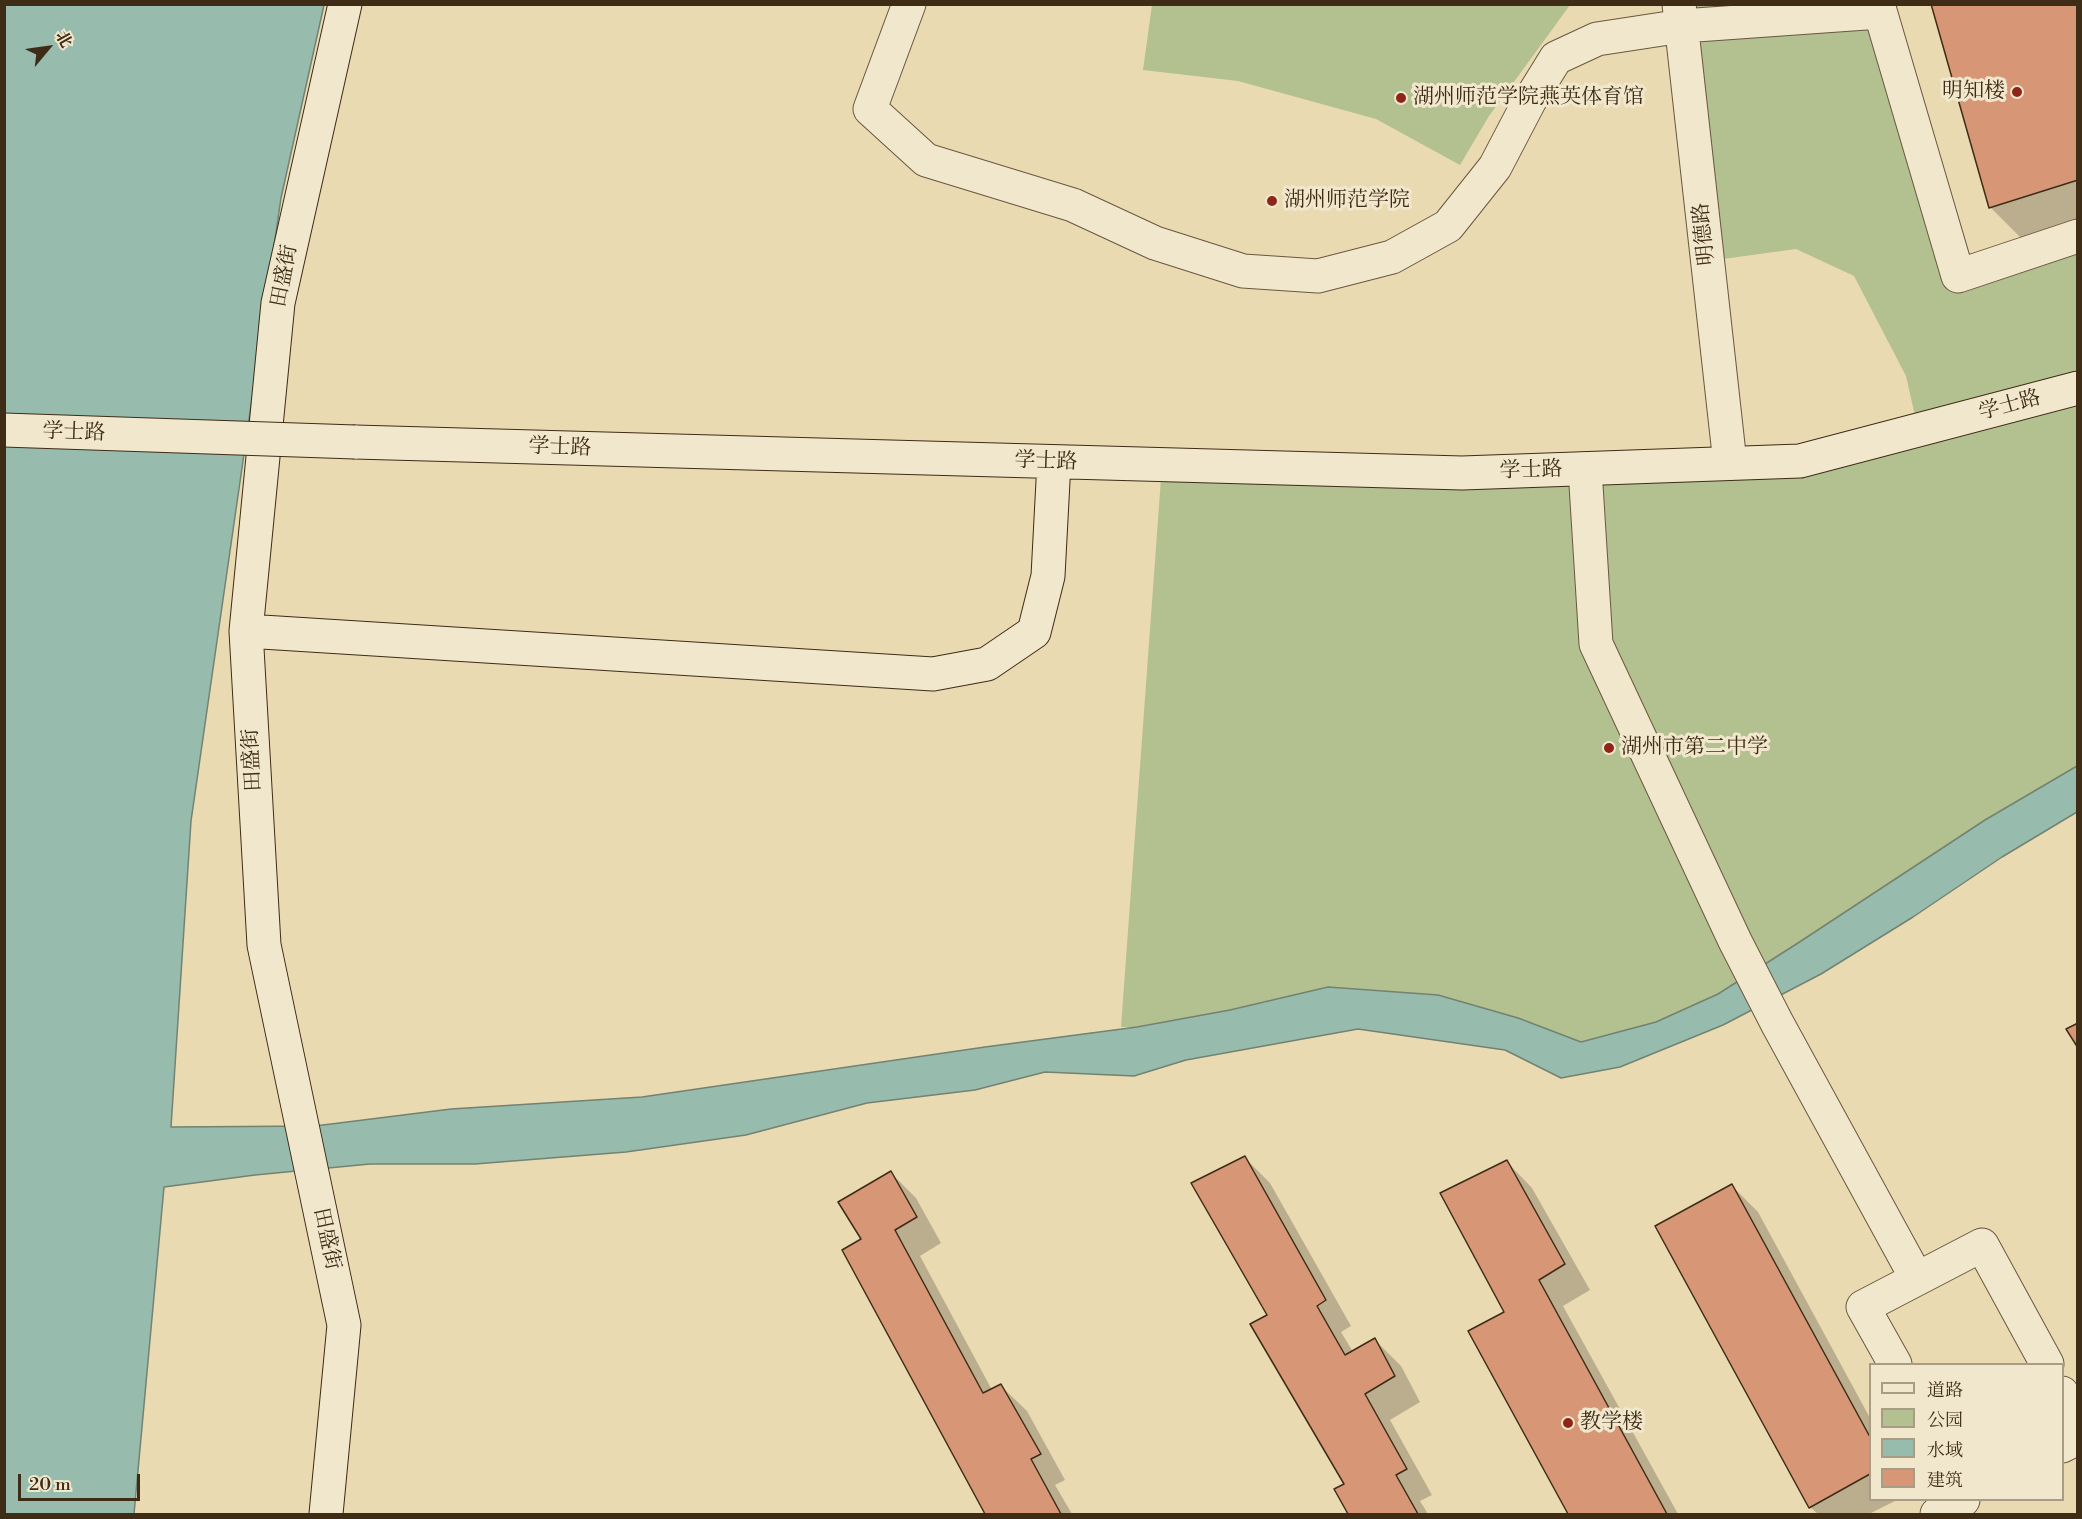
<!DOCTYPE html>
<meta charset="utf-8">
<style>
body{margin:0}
#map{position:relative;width:2082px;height:1519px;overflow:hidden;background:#e9dab2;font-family:"Libre Bodoni","Noto Serif SC",serif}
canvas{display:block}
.frame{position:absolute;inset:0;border:6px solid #3e2c17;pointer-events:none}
.legend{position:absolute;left:1869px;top:1363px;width:195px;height:138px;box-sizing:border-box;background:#f1e7cd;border:2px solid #a99c84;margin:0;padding:8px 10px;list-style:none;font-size:18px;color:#3e2c17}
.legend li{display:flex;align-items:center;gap:12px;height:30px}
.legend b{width:30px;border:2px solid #a99c84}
.north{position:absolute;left:18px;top:18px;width:60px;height:60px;-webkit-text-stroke:4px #f1e7cd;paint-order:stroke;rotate:61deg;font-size:16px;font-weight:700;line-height:24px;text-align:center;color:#3e2c17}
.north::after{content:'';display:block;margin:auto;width:21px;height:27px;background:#3e2c17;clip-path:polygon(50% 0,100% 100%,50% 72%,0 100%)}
.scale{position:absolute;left:18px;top:1474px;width:122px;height:27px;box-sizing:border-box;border:3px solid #3e2c17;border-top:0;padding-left:8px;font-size:18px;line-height:21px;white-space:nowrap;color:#3e2c17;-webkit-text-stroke:4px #f1e7cd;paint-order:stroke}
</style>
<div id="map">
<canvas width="2082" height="1519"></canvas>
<div class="frame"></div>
<ul class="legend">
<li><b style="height:8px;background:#f1e7cd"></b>道路</li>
<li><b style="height:16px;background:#b3c08f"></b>公园</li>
<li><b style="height:16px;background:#97bbad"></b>水域</li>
<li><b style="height:16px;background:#d79776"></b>建筑</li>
</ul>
<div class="north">北</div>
<div class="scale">20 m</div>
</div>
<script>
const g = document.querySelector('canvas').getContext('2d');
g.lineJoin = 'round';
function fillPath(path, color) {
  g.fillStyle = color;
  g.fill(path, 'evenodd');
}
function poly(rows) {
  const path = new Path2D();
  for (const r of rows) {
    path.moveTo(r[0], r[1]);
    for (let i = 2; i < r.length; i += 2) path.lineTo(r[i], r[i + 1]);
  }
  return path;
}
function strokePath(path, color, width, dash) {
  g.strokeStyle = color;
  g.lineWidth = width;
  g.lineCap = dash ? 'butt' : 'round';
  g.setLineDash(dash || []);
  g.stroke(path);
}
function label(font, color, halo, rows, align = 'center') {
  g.font = font + ' "Libre Bodoni","Noto Serif SC",serif';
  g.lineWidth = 6;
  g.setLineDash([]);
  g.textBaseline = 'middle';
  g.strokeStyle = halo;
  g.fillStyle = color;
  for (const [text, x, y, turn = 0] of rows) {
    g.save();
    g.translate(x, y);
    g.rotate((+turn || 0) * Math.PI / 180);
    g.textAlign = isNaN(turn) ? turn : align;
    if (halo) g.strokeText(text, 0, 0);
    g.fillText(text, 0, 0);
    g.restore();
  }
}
fillPath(poly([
 [1152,5,1152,4,1570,5,1489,116,1460,165,1376,119,1238,81,1143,70],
 [1679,5,1878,5,1958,275,2077,236,2077,766,1985,820,1798,943,1718,994,1656,1022,1581,1042,1518,1018,1438,995,1328,987,1230,1010,1137,1027,1121,1027,1162,465,1800,461,1918,429,1906,376,1854,276,1796,249,1708,261]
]), '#b3c08f');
const water = poly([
 [5,5,324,5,281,198,191,821,171,1127,315,1126,451,1109,642,1097,985,1047,1137,1027,1230,1010,1328,987,1438,995,1518,1018,1581,1042,1656,1022,1718,994,1798,943,1985,820,2077,766,2077,812,2002,857,1913,917,1821,974,1723,1025,1620,1067,1561,1078,1505,1050,1358,1029,1186,1060,1134,1076,1045,1072,975,1090,867,1103,746,1135,626,1152,475,1164,370,1164,255,1175,164,1187,134,1514,5,1514,5,5]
]);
fillPath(water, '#97bbad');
strokePath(water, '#738271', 1.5);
fillPath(poly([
 [2078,4,2078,224,2023,240,1990,207],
 [1245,1158,1270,1183,1351,1326,1341,1332,1353,1352,1375,1340,1401,1366,1420,1402,1390,1420,1432,1495,1420,1501,1428,1514,1350,1514,1336,1490,1346,1485,1269,1316],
 [1507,1162,1532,1188,1590,1290,1563,1306,1678,1514,1570,1514,1470,1332,1506,1313],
 [891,1173,916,1198,941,1243,920,1256,992,1390,1001,1386,1027,1411,1065,1480,1055,1485,1072,1514,987,1514,844,1250,863,1240],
 [1732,1186,1758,1212,1870,1418,1870,1500,1897,1500,1869,1514,1818,1514,1810,1507]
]), '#0003');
const building = poly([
 [1931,4,2078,4,2078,180,1989,208,1931,4],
 [2078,1023,2078,1048,2066,1029,2078,1023],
 [1245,1156,1326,1300,1317,1306,1345,1355,1375,1338,1395,1376,1365,1394,1407,1469,1396,1475,1418,1514,1348,1514,1334,1489,1344,1484,1250,1324,1267,1315,1191,1183,1245,1156],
 [1507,1160,1565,1264,1539,1280,1667,1514,1568,1514,1468,1331,1504,1312,1440,1193,1507,1160],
 [891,1171,917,1217,895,1230,983,1393,1001,1384,1041,1454,1031,1459,1061,1514,985,1514,842,1250,861,1239,838,1202,891,1171],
 [1732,1184,1870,1437,1870,1474,1809,1508,1655,1226,1732,1184]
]);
fillPath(building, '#d79776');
strokePath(building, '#3e2c17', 1.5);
const street = poly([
 [909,4,870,109,926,160,1073,205,1155,243,1243,271,1318,276,1392,257,1448,226,1495,167,1530,100,1556,58,1597,39,1682,26,1880,12],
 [1679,4,1730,463],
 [1878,4,1958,276,2078,236],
 [1585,469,1596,644,1735,941,1777,1023,1917,1279],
 [1895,1364,1863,1307,1982,1245,2047,1364],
 [2062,1393,2078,1420],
 [2062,1446,2078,1438],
 [1937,1514,1963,1500]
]);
const secondary = poly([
 [355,442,1462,473,1800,461,2078,388],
 [246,631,933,674,987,664,1034,632,1048,576,1054,462],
 [326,1514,344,1325,264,945,246,631,278,303,345,4]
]);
strokePath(street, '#69583e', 35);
strokePath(secondary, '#3e2c17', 35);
strokePath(street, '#f1e7cd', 33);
strokePath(secondary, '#f1e7cd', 33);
const secondaryBridge = poly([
 [4,430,355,442]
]);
strokePath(secondaryBridge, '#3e2c17', 35, []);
strokePath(secondaryBridge, '#f1e7cd', 33);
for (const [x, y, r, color] of [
 [2017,92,6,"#8f2418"],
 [1401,98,6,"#8f2418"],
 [1272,201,6,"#8f2418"],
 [1609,748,6,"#8f2418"],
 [1568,1423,6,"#8f2418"]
]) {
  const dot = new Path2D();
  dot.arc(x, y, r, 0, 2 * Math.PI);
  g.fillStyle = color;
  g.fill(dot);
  strokePath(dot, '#f1e7cd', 2);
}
label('21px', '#3e2c17', '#f1e7cd', [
 ["明知楼",2005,92,"right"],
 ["湖州师范学院燕英体育馆",1413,98],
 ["湖州师范学院",1284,201],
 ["湖州市第二中学",1621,748],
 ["教学楼",1580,1423]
], 'left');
label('21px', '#3e2c17', '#f1e7cd', [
 ["明德路",1705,234,-96],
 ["田盛街",285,276,-79],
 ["学士路",2010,406,-15],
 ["学士路",74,433,2],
 ["学士路",560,448,2],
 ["学士路",1046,462,2],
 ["学士路",1531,471,-2],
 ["田盛街",253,760,-93],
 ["田盛街",326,1239,78]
]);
</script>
